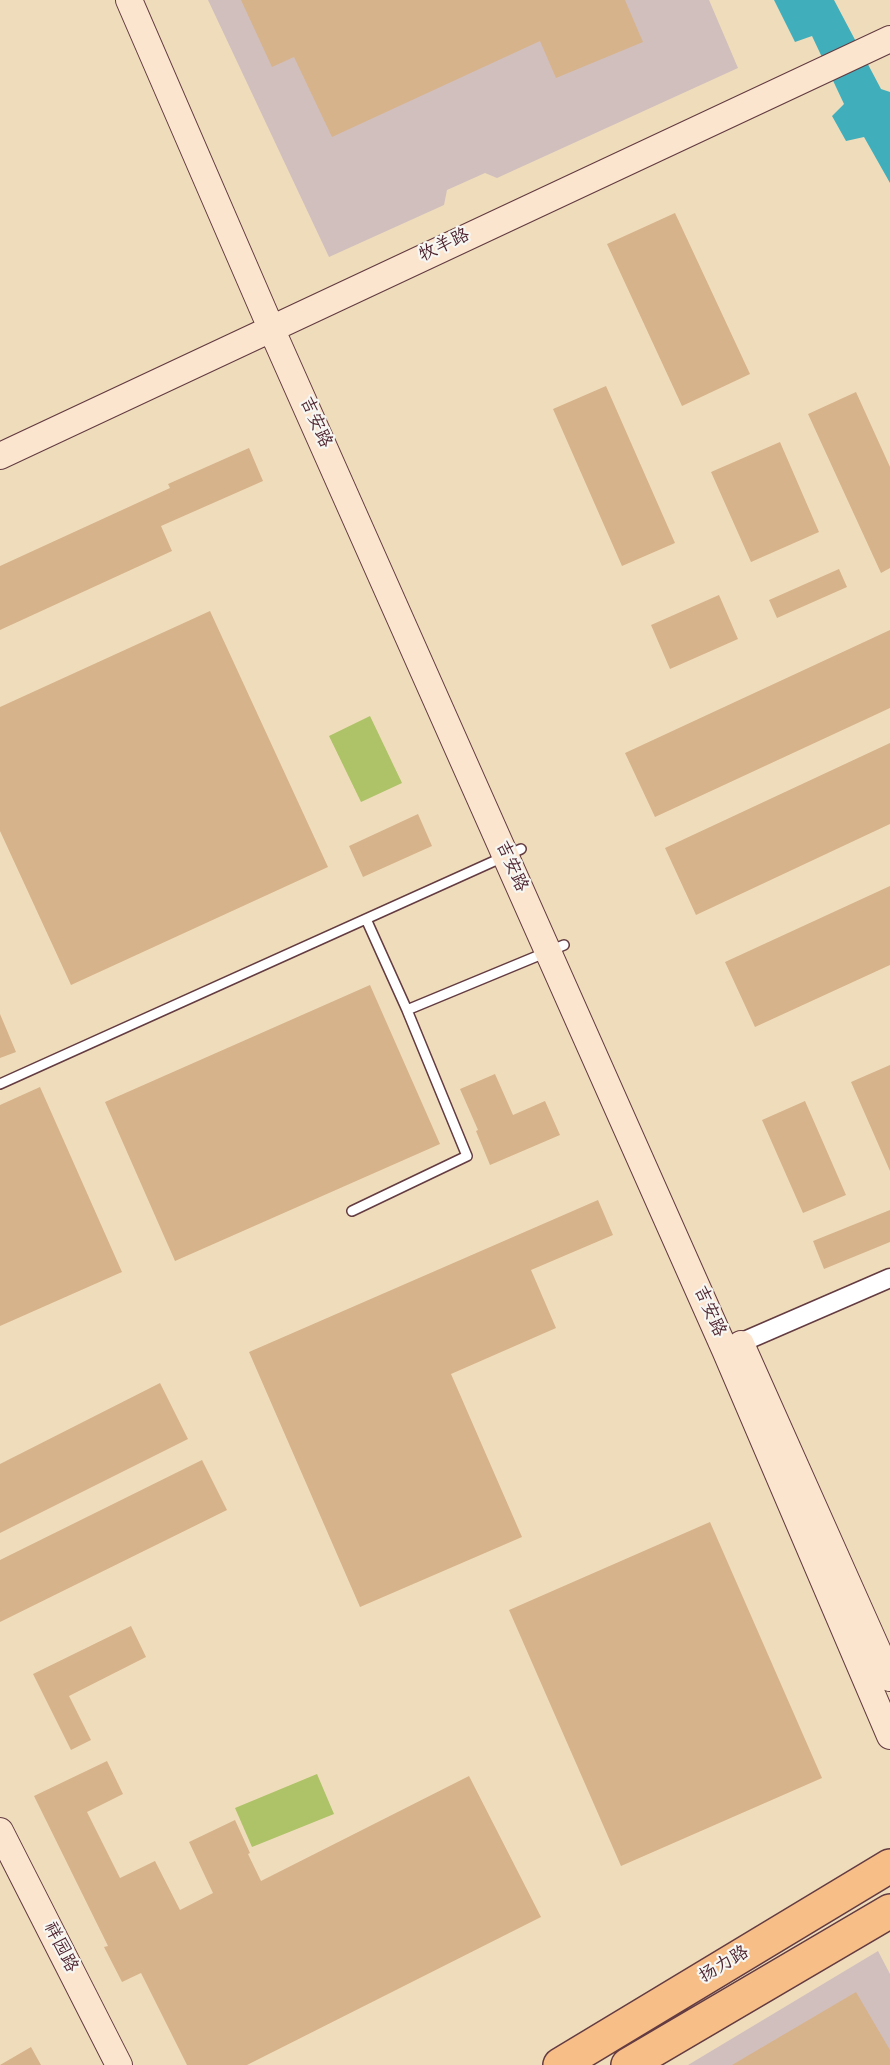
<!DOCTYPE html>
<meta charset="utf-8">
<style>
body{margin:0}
canvas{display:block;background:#efdcbb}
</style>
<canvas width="890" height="2065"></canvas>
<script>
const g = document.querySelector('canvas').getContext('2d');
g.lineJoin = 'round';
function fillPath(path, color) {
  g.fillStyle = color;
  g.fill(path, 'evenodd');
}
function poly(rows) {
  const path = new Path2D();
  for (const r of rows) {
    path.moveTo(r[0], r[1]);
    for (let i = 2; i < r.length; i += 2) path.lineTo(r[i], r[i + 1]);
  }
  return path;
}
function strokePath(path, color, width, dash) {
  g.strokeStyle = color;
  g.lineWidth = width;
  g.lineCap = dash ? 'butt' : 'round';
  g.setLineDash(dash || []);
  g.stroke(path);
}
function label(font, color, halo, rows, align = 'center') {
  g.font = font + ' "Gochi Hand","LXGW WenKai TC",sans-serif';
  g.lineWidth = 4.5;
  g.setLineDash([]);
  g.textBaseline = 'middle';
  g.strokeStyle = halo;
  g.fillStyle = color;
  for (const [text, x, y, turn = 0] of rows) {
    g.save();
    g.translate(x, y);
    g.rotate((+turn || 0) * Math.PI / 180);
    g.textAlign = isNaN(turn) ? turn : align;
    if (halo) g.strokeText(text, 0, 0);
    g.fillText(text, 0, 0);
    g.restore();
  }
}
fillPath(poly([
 [208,0,709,0,738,68,497,178,485,173,447,190,444,205,329,257],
 [878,1951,890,1974,890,2065,688,2065]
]), '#d1bfbe');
fillPath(poly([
 [370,716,402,783,361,802,329,736],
 [317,1774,334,1814,252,1847,235,1808]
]), '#aec367');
fillPath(poly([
 [774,0,834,0,881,89,890,92,890,183,864,137,846,141,832,116,844,104,812,36,795,42]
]), '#40afbb');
fillPath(poly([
 [241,0,625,0,643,42,556,78,540,41,332,137,294,57,272,67],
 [675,213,750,374,682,406,607,244],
 [606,386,675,543,622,566,553,409],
 [856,392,890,467,890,568,881,573,808,414],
 [780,442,819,532,751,562,711,472],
 [249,448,263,481,161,526,172,551,0,630,0,566,170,488,168,484],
 [839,569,847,587,777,618,769,600],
 [719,595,738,639,670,669,651,625],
 [210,611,328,867,71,985,0,831,0,707],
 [890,630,890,708,655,817,625,753],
 [890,743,890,824,696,915,665,848],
 [418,814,432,846,363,877,349,846],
 [890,886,890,965,755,1027,725,962],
 [370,985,440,1144,175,1261,105,1102],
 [0,1014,16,1052,0,1058],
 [890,1065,890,1171,851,1082],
 [495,1074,513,1115,545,1101,560,1135,490,1165,476,1131,478,1130,460,1089],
 [40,1087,122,1272,0,1326,0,1105],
 [805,1101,846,1195,803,1213,762,1120],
 [598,1200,613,1235,531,1270,556,1328,451,1374,522,1537,360,1607,249,1352],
 [890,1210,890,1242,824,1269,813,1241],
 [160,1383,188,1439,0,1533,0,1464],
 [202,1460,227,1510,0,1622,0,1560],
 [710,1522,822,1778,621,1866,509,1610],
 [131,1626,146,1657,69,1696,91,1740,71,1750,33,1674],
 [107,1761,123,1794,87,1812,120,1878,155,1861,180,1910,213,1893,189,1842,235,1820,250,1853,248,1854,261,1881,469,1776,541,1917,247,2065,187,2065,141,1973,122,1982,104,1947,108,1946,34,1796],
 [856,1992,890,2050,890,2065,732,2065],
 [31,2047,41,2065,0,2065]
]), '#d7b38b');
const lane = poly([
 [407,1010,564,945],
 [0,1084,521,849],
 [352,1211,467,1156,407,1010,366,919]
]);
const street = poly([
 [740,1343,890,1278]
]);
const secondary = poly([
 [129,0,271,328,725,1350,890,1736],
 [0,456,890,39],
 [741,1344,890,1678],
 [0,1831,119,2065]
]);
const highway = poly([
 [560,2065,890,1866],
 [628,2065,890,1911]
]);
strokePath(lane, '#633b41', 12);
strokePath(street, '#633b41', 21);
strokePath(secondary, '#633b41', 28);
strokePath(highway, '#633b41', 36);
strokePath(lane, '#fff', 9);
strokePath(street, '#fff', 18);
strokePath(secondary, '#fce5cf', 26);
strokePath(highway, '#f7be87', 33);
label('18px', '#4a1f2b', '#f6f6f2', [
 ["牧羊路",445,247,-25],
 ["吉安路",314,423,66],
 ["吉安路",510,867,66],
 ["吉安路",708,1312,66],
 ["祥园路",59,1948,63],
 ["扬力路",725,1966,-31]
]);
</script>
